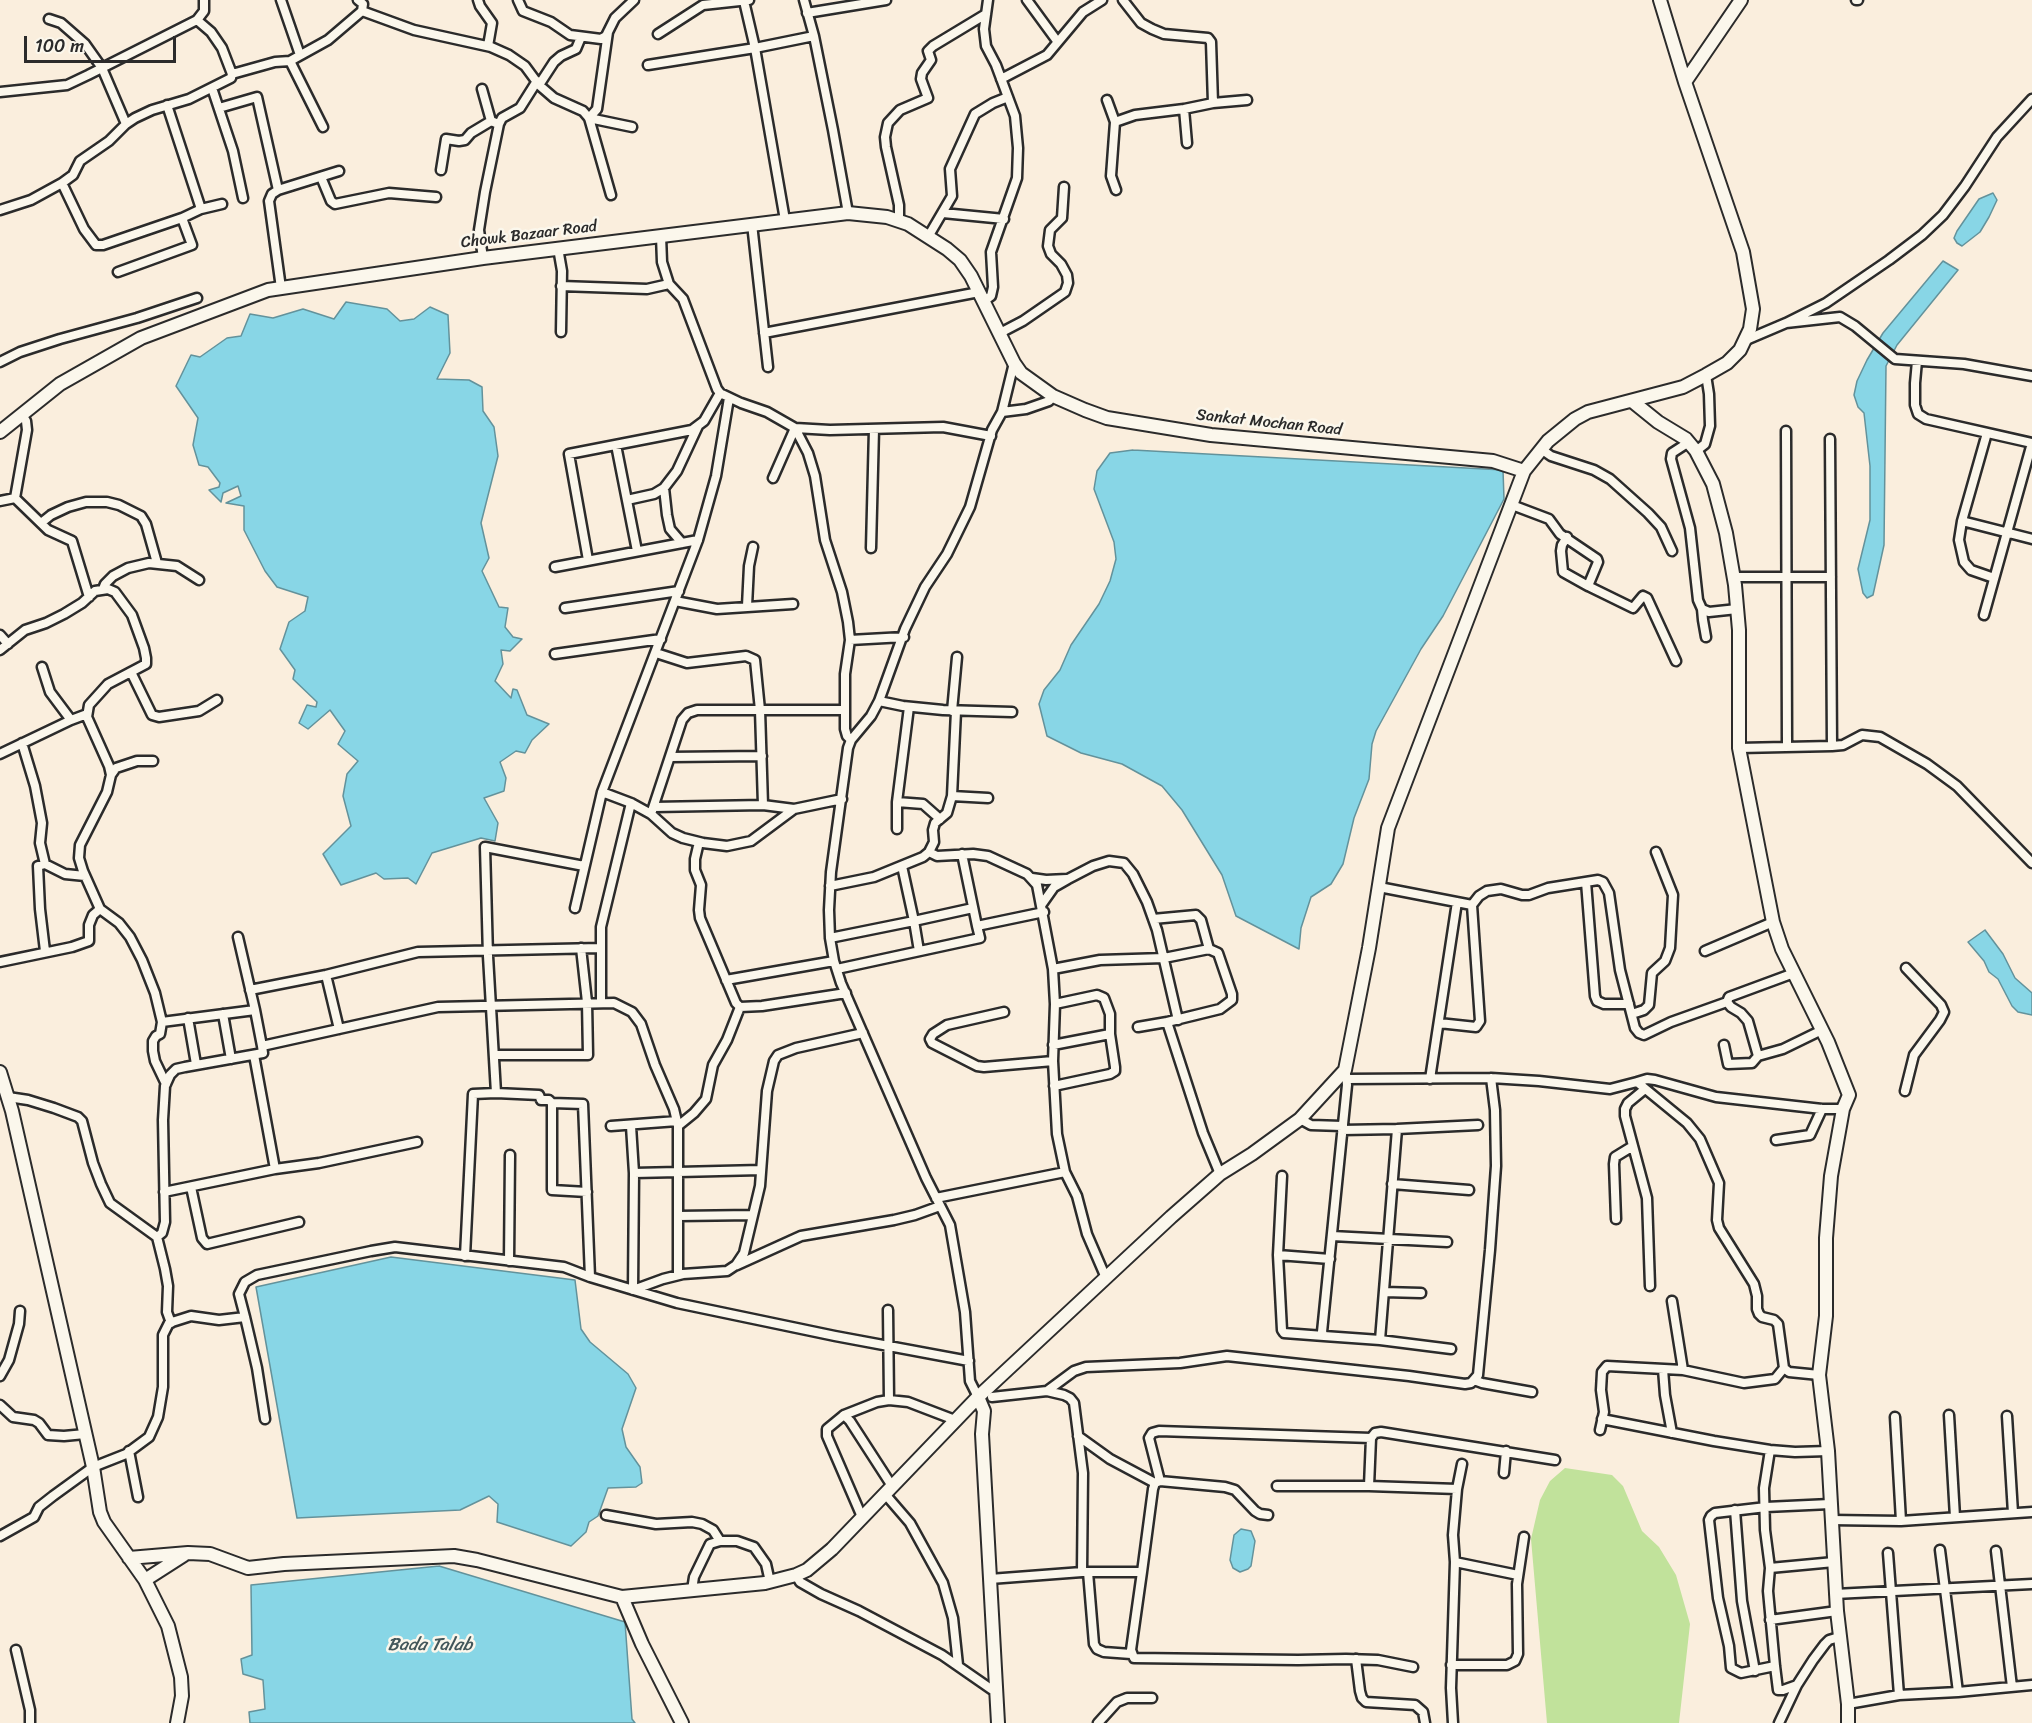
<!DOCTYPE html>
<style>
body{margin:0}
#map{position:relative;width:2032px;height:1723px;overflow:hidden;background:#faeedd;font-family:Sriracha,sans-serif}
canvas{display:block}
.scale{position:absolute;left:24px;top:36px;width:152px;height:27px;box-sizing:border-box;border:3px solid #2b2b2b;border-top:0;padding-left:8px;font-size:18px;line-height:21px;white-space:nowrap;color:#2b2b2b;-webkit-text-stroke:4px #fbf7ec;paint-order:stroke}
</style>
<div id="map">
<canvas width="2032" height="1723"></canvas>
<div class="scale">100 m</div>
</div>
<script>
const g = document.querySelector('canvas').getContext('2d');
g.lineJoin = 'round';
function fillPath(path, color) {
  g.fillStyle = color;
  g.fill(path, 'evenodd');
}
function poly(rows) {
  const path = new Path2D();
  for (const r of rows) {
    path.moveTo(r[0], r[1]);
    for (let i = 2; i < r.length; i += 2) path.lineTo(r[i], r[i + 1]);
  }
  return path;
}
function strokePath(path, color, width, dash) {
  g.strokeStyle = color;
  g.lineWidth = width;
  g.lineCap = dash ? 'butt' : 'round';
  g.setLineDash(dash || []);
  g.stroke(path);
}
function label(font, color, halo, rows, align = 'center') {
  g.font = font + ' Sriracha,sans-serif';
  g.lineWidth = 5;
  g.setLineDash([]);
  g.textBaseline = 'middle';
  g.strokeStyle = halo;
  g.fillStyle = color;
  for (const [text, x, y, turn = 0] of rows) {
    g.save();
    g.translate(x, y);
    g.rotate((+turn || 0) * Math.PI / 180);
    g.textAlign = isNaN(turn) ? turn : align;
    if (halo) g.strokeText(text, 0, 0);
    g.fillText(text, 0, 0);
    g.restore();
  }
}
fillPath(poly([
 [1565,1468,1612,1475,1623,1486,1642,1531,1659,1547,1676,1575,1690,1624,1679,1723,1547,1723,1531,1539,1540,1500,1550,1481]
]), '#c1e29b');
const water = poly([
 [1993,193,1997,200,1989,217,1980,232,1962,246,1957,243,1954,238,1957,231,1979,199,1993,193],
 [1943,261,1958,270,1897,345,1886,366,1884,545,1873,595,1867,598,1863,593,1858,569,1870,520,1870,466,1864,413,1858,407,1854,395,1857,381,1867,360,1883,333,1943,261],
 [346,302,387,309,400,321,414,319,430,307,448,315,450,353,437,379,469,380,482,387,483,411,494,427,498,456,481,523,489,558,482,571,499,607,508,608,505,627,513,637,522,639,510,651,501,650,503,664,495,681,511,698,513,689,517,690,527,715,549,724,532,740,525,753,516,751,500,762,506,778,504,791,484,798,498,823,495,841,481,838,432,853,416,884,408,878,384,879,376,873,341,885,323,854,351,826,343,796,347,774,358,761,338,744,345,731,330,710,308,729,299,723,307,705,316,707,317,702,293,679,295,670,280,649,289,622,305,611,308,597,277,587,265,571,244,530,244,506,226,503,241,496,238,486,223,493,221,502,209,490,219,487,220,483,208,467,199,465,193,445,198,418,176,386,191,355,200,357,227,338,241,336,250,314,273,318,303,309,334,319,346,302],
 [1133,450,1503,470,1504,499,1443,616,1421,649,1376,731,1372,744,1369,779,1354,818,1343,864,1331,884,1311,897,1301,928,1299,949,1236,916,1222,875,1182,810,1162,786,1122,764,1081,753,1047,736,1039,704,1044,690,1060,670,1071,645,1099,604,1110,581,1116,559,1114,542,1094,489,1097,471,1110,453,1133,450],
 [1985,930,2003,954,2015,978,2032,993,2032,1015,2018,1012,2012,1006,1998,979,1989,972,1984,961,1968,942,1985,930],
 [391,1257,575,1280,581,1329,590,1342,628,1374,636,1388,622,1429,626,1447,640,1467,642,1483,636,1487,608,1488,598,1516,589,1522,586,1532,571,1546,497,1522,498,1504,489,1496,460,1510,297,1518,256,1287,391,1257],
 [1241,1529,1251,1531,1255,1541,1251,1566,1248,1569,1240,1572,1233,1568,1230,1560,1234,1535,1241,1529],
 [439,1566,625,1622,632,1719,635,1723,250,1723,249,1712,265,1709,263,1680,243,1674,241,1659,252,1655,251,1585,439,1566]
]);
fillPath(water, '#88d6e6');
strokePath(water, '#63929b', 1.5);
const street = poly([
 [281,0,300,55],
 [478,0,480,6,492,23,488,46],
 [518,0,523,11,551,22,570,35,601,39,606,36,615,18,634,0],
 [804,0,814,36,833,130,848,213],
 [1027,0,1057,41],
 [1123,0,1141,23,1152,29,1164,34,1208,38,1211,42,1213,103],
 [1856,0,1858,0],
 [744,1,755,48,814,36],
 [362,11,414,30,491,47,509,55,525,66,539,85,554,98,583,111,589,118,611,195],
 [807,13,886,0],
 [49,19,61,23,85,44,102,68,126,124],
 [658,34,703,5,749,0],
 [290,61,323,127],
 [648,65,755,48,785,220],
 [232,74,275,62,290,61,328,40,362,11,363,4,358,0],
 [1001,79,1047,55,1083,12,1102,0],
 [539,85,554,62,561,56,576,49,581,37],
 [212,88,233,151,243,198],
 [482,89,491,121,496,123],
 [0,92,67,85,88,75,197,20,204,11,204,0],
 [1107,100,1115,122],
 [167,105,201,209,222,204],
 [219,108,257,97,278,190],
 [1184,109,1187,143],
 [589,118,597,109,608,32],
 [589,118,632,127],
 [441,170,446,139,459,141,465,140,471,133,491,121],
 [321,177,331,201,335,204,389,193,436,197],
 [62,183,84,229,96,245,103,245,182,218],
 [1116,190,1111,176,1115,122,1135,115,1184,109,1213,103,1247,100],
 [0,210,31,200,62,183,73,175,80,161,109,141,126,124,135,118,152,110,189,99,231,78,232,74,222,48,211,32,197,20],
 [943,213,1004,219],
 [899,221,899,205,886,147,885,137,888,123,900,110,928,98,921,79,922,73,931,60,928,51,933,46,986,14],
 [752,224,768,367],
 [928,237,952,196,950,169,975,114,993,103,1008,97],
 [558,248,562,271,561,332],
 [483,258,479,230,485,192,499,124,502,118,520,108,537,81],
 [118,272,192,245,182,218,201,209],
 [669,284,683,299,717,389,720,393,741,403,767,412,795,428,773,478],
 [561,286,647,289,669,284,662,262,661,236],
 [281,288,269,201,272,194,278,190,339,171],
 [984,301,991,296,993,287,991,252,1017,178,1018,148,1015,116,996,65,986,46,984,29,988,0],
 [1786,323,1826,303,1889,260,1922,235,1943,215,1965,186,1997,137,2032,99],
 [764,333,979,292],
 [1000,333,1023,321,1065,292,1068,283,1067,275,1061,264,1051,254,1048,246,1050,230,1062,218,1064,187],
 [1746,340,1786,323,1840,317,1855,326,1895,359,1964,364,2032,376],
 [1917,361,1915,383,1915,405,1918,414,1926,419,2032,443,1984,615],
 [0,362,20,352,60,339,137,318,197,298],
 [1002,412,1014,363],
 [22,415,26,421,27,430,15,498,48,530,72,541,89,597],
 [1786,431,1787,746],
 [1987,433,1962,521,1959,540,1964,562,1971,570,1994,578],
 [1830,439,1832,746],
 [1689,442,1672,453,1671,459,1690,528,1698,600,1702,609,1709,612,1737,609],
 [616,445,637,551],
 [1541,449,1551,456,1594,470,1610,479,1648,513,1661,527,1672,551],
 [1696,451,1705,444,1710,426,1709,394,1706,375],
 [664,488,667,515,670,529,682,543],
 [627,500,654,494,664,488,677,471,698,426],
 [0,501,15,498],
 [1512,505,1549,519,1560,534,1597,559,1598,562,1588,586,1633,608,1643,596,1647,598,1676,661],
 [1962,521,2032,539],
 [41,523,51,515,68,507,86,502,107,502,119,505,141,516,146,524,157,563],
 [1567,537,1562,545,1561,551,1563,572,1588,586],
 [871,548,874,429],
 [588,560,569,454,692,430,704,421,720,393],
 [555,567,698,540],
 [1734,577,1831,577],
 [103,589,105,584,113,576,128,568,149,563,177,566,199,580],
 [675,601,717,609,793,604],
 [747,606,749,566,753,547],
 [565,608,679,591],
 [1702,609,1703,620,1706,637],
 [0,635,8,644],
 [850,640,904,637],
 [0,650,25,630,46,623,64,614,82,603,95,591,108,589,115,592,132,615,144,648,146,658,146,664,108,684,89,705,87,717,109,766,111,775],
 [656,653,687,663,746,656,755,660,760,710,763,805],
 [555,654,661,639],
 [42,667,50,692,71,720,87,714],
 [131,672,152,715,159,717,199,711,217,700],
 [879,701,903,706,943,710,1012,712],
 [909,707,897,802,923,804,940,819],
 [952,711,957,657],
 [851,740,847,736,845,729,845,674,850,640,848,622,842,592,825,540,815,476,808,453,795,428,830,430,943,427,991,436],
 [22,743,35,786,42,823,40,843,45,864,38,866,40,909,45,951],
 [1739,748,1832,746,1843,745,1862,735,1880,737,1927,764,1957,786,2032,863],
 [0,754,71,720],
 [670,757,762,756],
 [602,792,631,803,651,814,672,833,683,838,703,843,727,846,751,841,794,809,842,799],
 [952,796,988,798],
 [897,802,897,829],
 [654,807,763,805,794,809],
 [651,814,682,720,688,713,697,710,845,710],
 [699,842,695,859,695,870,701,885,699,910,700,918,736,1003,740,1007,762,1006,846,993],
 [929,852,937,856,973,854,988,856,1027,874,1037,885,1053,969,1055,1004,1053,1061,1057,1134,1065,1172,936,1198],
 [962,854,977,926],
 [45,864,65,874,85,876],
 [902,866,914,921,973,908],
 [1032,878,1046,880,1067,879],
 [1586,882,1595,996,1597,1001,1604,1004,1629,1004],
 [830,886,874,877,923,857,929,852,934,842,933,830,935,823,947,813,952,796,956,711],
 [1379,887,1472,905,1480,1021,1476,1027,1439,1023],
 [1042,904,1054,887,1068,879,1093,866,1109,861,1124,863,1133,874,1147,902,1157,930,1178,1020],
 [1472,905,1479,896,1487,891,1501,889,1522,895,1529,895,1548,888,1598,880,1603,882,1609,893,1620,970,1635,1028,1639,1033,1644,1035,1671,1022,1727,1002],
 [575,908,602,792,698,540,716,476,729,398],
 [100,909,119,923,130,937,142,960,155,993,162,1022,255,1010,262,1046,438,1007,614,1003,632,1012,641,1024,655,1065,674,1109,678,1126],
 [1153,919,1196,915,1201,920,1209,949],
 [238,937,255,1010],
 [830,938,914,921,919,951],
 [1705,951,1773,922],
 [0,962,72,947,89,941,89,925,93,915,100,909,83,871,79,858,80,845,107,792,111,775,116,768,137,761,153,761],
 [837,969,980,938,977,926,1044,912],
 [1053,969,1100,960,1164,958,1209,949,1218,953,1232,994,1232,1000,1220,1009,1167,1022],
 [326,975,339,1029],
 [726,980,834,961],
 [250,990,326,975,418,952,600,948],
 [601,1003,601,927,631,803],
 [740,1007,727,1040,713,1065,706,1099,694,1113,678,1126,678,1172,634,1173,633,1290,663,1279,683,1274,727,1271,736,1265,744,1253,760,1186,767,1091,774,1061,778,1055,796,1048,863,1033],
 [1004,1012,947,1025,933,1034,930,1039,932,1043,977,1066,984,1067,1053,1061],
 [223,1014,231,1059],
 [1632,1014,1644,1010,1649,1005,1652,973,1665,961,1670,948,1673,895,1656,852],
 [188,1018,196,1064],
 [162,1022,160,1034,156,1036,153,1041,153,1051,155,1061,166,1084],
 [1138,1027,1167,1022,1203,1133,1220,1174],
 [1053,1045,1110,1034],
 [1724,1045,1728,1064,1752,1063,1758,1056,1783,1049,1822,1030],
 [254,1055,275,1169,319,1163,417,1142],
 [494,1055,588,1055,587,1002,581,948],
 [1758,1056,1748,1021,1741,1013,1731,1007,1727,1002,1729,997,1794,973],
 [1346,1074,1347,1085,1322,1332,1324,1336,1380,1340,1451,1349],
 [1347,1079,1491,1078,1539,1081,1610,1089,1637,1082,1687,1123,1700,1139,1719,1183,1717,1220,1719,1228,1754,1284,1757,1296,1757,1309,1759,1314,1762,1317,1774,1320,1778,1324,1784,1368,1789,1372,1819,1375],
 [1430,1079,1457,902],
 [1637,1082,1647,1079,1655,1080,1716,1097,1822,1109,1843,1109],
 [1054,1086,1110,1074,1115,1071,1115,1067,1110,1034,1110,1014,1104,998,1097,995,1055,1004],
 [1645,1089,1628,1103,1625,1109,1625,1116,1647,1198,1650,1286],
 [1905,1091,1914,1055,1940,1020,1944,1012,1941,1005,1906,968],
 [496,1093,539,1095,541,1100,549,1100,552,1103,583,1104,590,1277],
 [8,1097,28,1100,54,1108,78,1117,82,1121,93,1163,101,1184,110,1203,157,1237,165,1269,168,1286,167,1312,171,1323],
 [552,1103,552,1190,587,1192],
 [1300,1119,1311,1125,1342,1126],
 [611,1126,677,1121],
 [631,1126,634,1173],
 [1342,1130,1397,1129,1478,1125],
 [1776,1140,1810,1135,1822,1109],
 [1065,1172,1077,1196,1087,1234,1106,1278],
 [1282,1176,1278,1255,1282,1330,1284,1333,1324,1336],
 [1392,1184,1469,1190],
 [191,1187,202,1238,207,1244,299,1222],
 [164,1192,275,1169],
 [678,1216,753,1215],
 [1616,1219,1614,1164,1615,1157,1633,1146],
 [1332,1236,1447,1242],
 [157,1237,162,1233,165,1222,163,1120,165,1086,170,1075,176,1069,185,1067,263,1053,262,1046],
 [1278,1255,1330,1259],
 [465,1256,473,1094,496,1093,488,956,485,847,584,866],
 [509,1261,510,1155],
 [737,1265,801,1236,894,1220,915,1215,940,1206],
 [678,1275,678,1172,761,1170],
 [1384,1292,1421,1293],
 [1672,1301,1683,1370,1744,1383,1775,1379,1784,1368],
 [888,1310,889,1400],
 [245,1317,257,1368,265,1419],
 [1380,1340,1397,1129],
 [1663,1369,1665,1395,1672,1433],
 [0,1376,9,1360,19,1324,20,1311],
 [1474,1380,1482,1383,1532,1392],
 [1047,1391,1074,1371,1086,1367,1180,1363,1227,1356,1409,1376,1465,1384,1471,1383,1478,1375,1490,1250,1496,1166,1495,1110,1491,1078],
 [978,1397,970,1381,965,1312,950,1225,926,1178,841,983,834,961,830,938,829,910,831,872,848,748,851,740,871,716,879,701,905,629,925,587,947,554,970,507,992,430,1002,412,1026,409,1049,401,1053,396],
 [992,1397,1047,1391,1064,1395,1070,1398,1074,1403,1083,1473,1082,1572],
 [0,1405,13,1417,34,1420,39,1423,48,1435,64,1436,85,1434],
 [844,1415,877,1402,889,1400,908,1402,955,1420],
 [1949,1415,1955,1517],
 [2007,1416,2013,1513],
 [1895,1417,1901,1521],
 [1602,1419,1714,1441,1770,1450,1795,1452,1828,1451],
 [1600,1430,1604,1412,1601,1390,1602,1372,1607,1366,1683,1370],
 [1078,1436,1110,1459,1155,1483],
 [1371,1438,1375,1433,1381,1432,1555,1460],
 [1770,1450,1764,1488,1765,1530,1770,1568,1768,1591,1775,1666,1778,1690,1783,1690,1797,1685],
 [129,1451,138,1497],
 [1504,1473,1506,1451],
 [1160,1481,1149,1438,1152,1433,1159,1431,1371,1438,1369,1486,1277,1486],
 [1369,1486,1457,1489],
 [885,1494,910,1523,943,1583,953,1618,958,1665],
 [1735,1510,1742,1601,1755,1671],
 [606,1515,656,1524,692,1522,702,1524,713,1530,720,1541],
 [862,1517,827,1436,827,1429,844,1415,850,1421,892,1486],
 [1831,1520,1901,1521,2032,1512],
 [0,1536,34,1517,39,1507,53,1496,93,1467,126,1454,149,1437,158,1417,163,1387,163,1335,169,1323,191,1316,219,1320,245,1317,239,1294,245,1282,257,1275,371,1251,395,1247,564,1267,590,1277,677,1303,835,1336,969,1361],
 [1940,1550,1958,1692],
 [1996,1551,2012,1687],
 [1888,1553,1899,1695],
 [1455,1562,1518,1575],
 [1770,1568,1834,1562],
 [1088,1572,1094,1644,1097,1649,1104,1652,1131,1654],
 [1142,1572,1153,1489,1155,1483,1160,1481,1225,1487,1235,1490,1255,1511,1260,1514,1268,1515],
 [796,1575,800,1582,821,1594,859,1611,942,1655,991,1689,996,1690],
 [990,1579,1082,1572,1142,1572,1131,1650,1134,1658,1298,1660,1346,1659,1378,1660,1413,1667],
 [692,1590,694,1577,710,1544,720,1541,737,1541,754,1547,766,1564,770,1582],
 [1835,1594,2032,1584],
 [1770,1620,1837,1611],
 [16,1650,30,1710,30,1723],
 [1356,1659,1360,1691,1362,1698,1366,1702,1415,1705,1423,1712,1425,1723],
 [1451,1665,1507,1665,1515,1661,1518,1654,1517,1584,1524,1537],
 [1775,1666,1741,1673,1731,1668,1729,1646,1718,1598,1709,1520,1711,1516,1715,1513,1766,1507,1830,1504],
 [1848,1704,1899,1695,1958,1692,2032,1685],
 [1098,1723,1117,1702,1127,1698,1152,1698],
 [1453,1723,1451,1688,1455,1562,1453,1535,1457,1489,1462,1464],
 [1779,1723,1797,1685,1813,1660,1825,1644,1829,1640,1839,1637]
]);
const secondary = poly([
 [1685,82,1741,0],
 [1632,401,1658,422,1686,439,1696,451,1713,484,1726,533,1735,585,1739,630,1739,748,1773,922,1782,949,1828,1042,1849,1095,1843,1109,1831,1176,1826,1238,1826,1316,1819,1375,1828,1451,1837,1611,1848,1704,1848,1723],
 [0,432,60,384,141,338,268,290,483,258,848,213,887,217,908,224,947,249,960,260,971,276,1014,363,1021,373,1053,396,1085,410,1107,418,1211,435,1493,461,1524,471],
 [0,1072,12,1111,93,1467,100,1512,104,1522,145,1580,168,1626,181,1677,182,1696,177,1723],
 [978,1397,984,1411,982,1434,998,1723],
 [129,1558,188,1553,210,1554,248,1568,284,1564,454,1556,477,1560,622,1597,765,1583,796,1575,807,1570,832,1549,978,1397,1171,1217,1220,1174,1252,1154,1300,1119,1345,1070,1369,948,1388,828,1524,471,1548,441,1575,419,1588,412,1683,387,1706,375,1727,363,1740,350,1750,329,1753,309,1743,252,1685,82,1660,0],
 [145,1580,184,1555],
 [622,1597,642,1644,682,1723]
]);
strokePath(street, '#2b2b2b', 13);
strokePath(secondary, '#2b2b2b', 16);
strokePath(street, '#fbf7ec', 8);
strokePath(secondary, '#fbf7ec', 12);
label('16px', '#2b2b2b', '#fbf7ec', [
 ["Chowk Bazaar Road",529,235,-7],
 ["Sankat Mochan Road",1269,423,6]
]);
label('italic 18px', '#42565a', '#fbf7ec', [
 ["Bada Talab",430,1645]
]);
</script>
